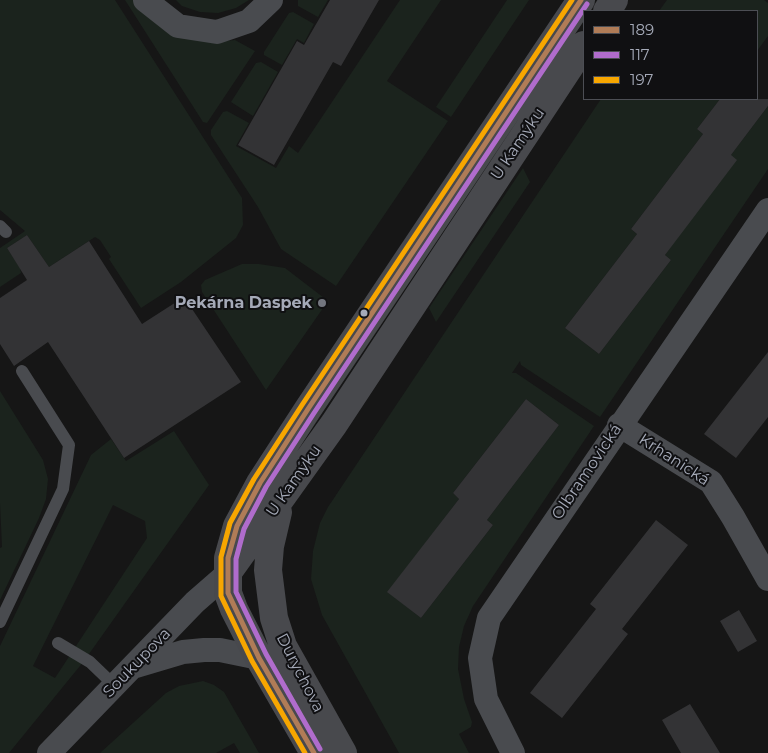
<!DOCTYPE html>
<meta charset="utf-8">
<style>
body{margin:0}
#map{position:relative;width:768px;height:753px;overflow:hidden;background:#161616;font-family:Montserrat,sans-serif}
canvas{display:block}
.legend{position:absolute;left:583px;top:10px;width:175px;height:90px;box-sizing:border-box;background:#101012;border:1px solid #4c4e54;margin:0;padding:6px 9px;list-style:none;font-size:15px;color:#a5aab8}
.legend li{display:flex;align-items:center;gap:10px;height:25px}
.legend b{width:25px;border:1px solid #4c4e54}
</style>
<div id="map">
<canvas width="768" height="753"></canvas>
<ul class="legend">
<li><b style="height:6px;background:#b07c57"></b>189</li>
<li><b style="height:6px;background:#b06ccc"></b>117</li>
<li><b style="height:6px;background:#f7a600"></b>197</li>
</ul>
</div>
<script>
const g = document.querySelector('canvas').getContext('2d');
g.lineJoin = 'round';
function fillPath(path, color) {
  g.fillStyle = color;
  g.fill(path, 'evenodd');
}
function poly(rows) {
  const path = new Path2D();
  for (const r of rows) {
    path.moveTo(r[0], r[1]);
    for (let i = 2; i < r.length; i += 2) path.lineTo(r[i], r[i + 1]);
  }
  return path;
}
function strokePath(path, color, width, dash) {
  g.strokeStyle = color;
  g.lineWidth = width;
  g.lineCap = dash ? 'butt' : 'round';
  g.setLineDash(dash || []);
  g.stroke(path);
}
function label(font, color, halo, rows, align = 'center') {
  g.font = font + ' Montserrat,sans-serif';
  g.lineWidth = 4;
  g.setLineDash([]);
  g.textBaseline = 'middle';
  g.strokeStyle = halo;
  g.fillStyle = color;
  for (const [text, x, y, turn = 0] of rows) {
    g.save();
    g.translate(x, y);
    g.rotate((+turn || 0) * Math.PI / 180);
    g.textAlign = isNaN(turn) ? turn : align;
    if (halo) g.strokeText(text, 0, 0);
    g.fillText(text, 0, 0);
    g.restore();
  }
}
fillPath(poly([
 [0,0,115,0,242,198,243,225,236,238,181,282,141,308,109,259,111,257,100,240,95,237,49,267,27,235,7,248,20,268,21,273,0,287,0,248,25,231,0,210],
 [125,0,135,0,216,42,235,40,255,51,207,123,203,122],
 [176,0,249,0,236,8,218,13,200,12,182,6],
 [298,0,328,0,318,17,298,6],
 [400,0,441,0,387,81,448,121,336,286,281,249,258,207,211,135,211,130,223,112,227,111,249,123,236,146,276,168,289,146,298,153],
 [507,0,529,0,451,117,436,107],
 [667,0,764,0,768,3,768,36,757,51,757,11,659,11],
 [293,12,314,24,304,43,297,39,282,65,264,55,264,52,289,13],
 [261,62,278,72,253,116,231,102,256,63],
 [601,99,720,99,697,129,703,134,631,229,637,234,565,328,599,354,671,260,665,255,731,155,768,106,768,169,600,417,521,365,520,361,512,373,516,373,594,426,473,606,464,626,459,647,458,669,464,699,472,722,471,727,459,734,469,753,399,753,322,615,311,579,313,551,320,523,328,507],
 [526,399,559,425,487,520,493,525,421,618,388,592,459,499,453,493],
 [523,168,530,182,436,322,429,308],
 [242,264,259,264,285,268,328,301,266,390,202,292,201,285,205,280],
 [0,391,43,460,48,479,46,499,39,518,0,600,0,548,2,547,0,503],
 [174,431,209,485,84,661,9,753,0,753,0,646,91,455,111,439,126,461],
 [113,505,145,521,147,538,55,678,33,666],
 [203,681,214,685,224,692,259,753,240,753,234,743,216,753,100,753,166,693,179,686]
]), '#1b231d');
fillPath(poly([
 [330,0,379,0,341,66,333,62,274,165,238,145,297,41,304,45],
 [720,99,768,99,768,106,731,155,737,160,665,255,671,260,599,354,565,328,637,234,631,229,703,134,697,129],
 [27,235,49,267,89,241,142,324,184,297,241,382,124,458,48,342,14,366,0,344,0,298,27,280,7,248],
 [768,352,768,417,736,458,704,434],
 [526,399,559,425,487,520,493,525,421,618,387,592,459,499,453,493],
 [656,520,688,545,622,629,628,634,562,718,530,693,596,609,590,604],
 [739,610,757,641,738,652,720,621],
 [690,704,720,753,681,753,662,720]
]), '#333335');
strokePath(poly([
 [0,226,6,232],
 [0,622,63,489,69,445,22,371],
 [58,643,90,662,115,686]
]), '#494b4f', 12);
strokePath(poly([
 [145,0,178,26,217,32,249,21,271,0],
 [619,425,711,482,733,517,768,579],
 [136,666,183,652,204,650,220,650,259,658],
 [49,753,195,602,226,575],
 [513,753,486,699,480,658,489,618,768,210]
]), '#494b4f', 24);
strokePath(poly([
 [607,11,614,0],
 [278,512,270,546,268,570,274,618,283,646,343,753],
 [231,568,334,424,584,45],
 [314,753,259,658,234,609,228,593,228,558,237,526,260,483,308,409,581,0]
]), '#48494d', 28);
strokePath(poly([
 [314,753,259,658,228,593,228,558,237,526,260,483,308,409,581,0]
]), '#b07c57', 5);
strokePath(poly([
 [320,749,266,654,236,592,236,559,244,529,266,487,314,413,587,4]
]), '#b06ccc', 5);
strokePath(poly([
 [305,753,252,661,221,596,221,557,230,523,254,479,302,405,572,0]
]), '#f7a600', 5);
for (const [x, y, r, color] of [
 [322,303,5,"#73767f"],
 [364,313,4.5,"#a5aab8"]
]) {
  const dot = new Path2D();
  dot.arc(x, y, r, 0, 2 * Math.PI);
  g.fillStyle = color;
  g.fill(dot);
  strokePath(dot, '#101012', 2);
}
label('16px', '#a5aab8', '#101012', [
 ["U Kamýku",518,144,-56],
 ["Krhanická",674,460,33],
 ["Olbramovická",587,472,-56],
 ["U Kamýku",294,481,-55],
 ["Soukupova",137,663,-46],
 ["Durychova",300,673,63]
]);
label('bold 16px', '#a5aab8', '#101012', [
 ["Pekárna Daspek",312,303]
], 'right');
</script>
